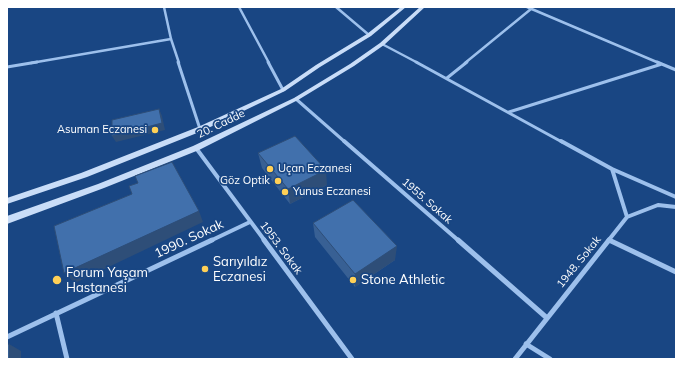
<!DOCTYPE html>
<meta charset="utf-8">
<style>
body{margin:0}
#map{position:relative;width:683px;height:366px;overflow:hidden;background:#194683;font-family:Mulish,sans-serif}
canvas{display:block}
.frame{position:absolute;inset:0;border:8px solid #fff;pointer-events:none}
</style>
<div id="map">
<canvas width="683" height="366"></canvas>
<div class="frame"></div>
</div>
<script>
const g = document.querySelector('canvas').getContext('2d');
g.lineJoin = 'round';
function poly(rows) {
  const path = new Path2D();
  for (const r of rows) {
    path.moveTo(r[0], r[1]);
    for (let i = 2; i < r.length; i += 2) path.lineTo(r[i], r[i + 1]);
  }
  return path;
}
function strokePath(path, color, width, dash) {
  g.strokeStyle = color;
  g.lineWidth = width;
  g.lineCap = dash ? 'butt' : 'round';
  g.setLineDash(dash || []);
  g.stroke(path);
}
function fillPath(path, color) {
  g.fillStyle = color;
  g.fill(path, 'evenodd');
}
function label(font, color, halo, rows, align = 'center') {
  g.font = font + ' Mulish,sans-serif';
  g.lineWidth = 3.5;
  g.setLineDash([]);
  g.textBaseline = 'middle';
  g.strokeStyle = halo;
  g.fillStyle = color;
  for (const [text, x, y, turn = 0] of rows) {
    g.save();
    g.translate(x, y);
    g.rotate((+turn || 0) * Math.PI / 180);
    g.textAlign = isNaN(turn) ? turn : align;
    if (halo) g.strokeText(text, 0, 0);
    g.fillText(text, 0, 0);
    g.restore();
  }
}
strokePath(poly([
 [164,7,171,39,179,63],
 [239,7,269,63],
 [336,7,369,35],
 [527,7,659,63],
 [382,44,418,63],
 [31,63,171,39],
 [465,63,531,9]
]), '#9dc0ec', 2.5);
strokePath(poly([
 [178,62,200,129],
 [268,62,283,90],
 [416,62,562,142],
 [657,62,676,70],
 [7,67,37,62],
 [447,78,467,62],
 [296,99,345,142],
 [509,112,662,64]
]), '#9dc0ec', 3);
strokePath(poly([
 [344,141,459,241],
 [561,141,612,169,676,197],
 [196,148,265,241],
 [627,217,658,205,676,207],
 [609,240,611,241],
 [210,241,250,222],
 [608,241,627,217,612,169]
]), '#9dc0ec', 4);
strokePath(poly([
 [264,240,352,359],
 [458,240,547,318],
 [609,240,676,272],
 [56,313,67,359],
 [7,337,212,240],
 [526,344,550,359],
 [515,359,609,240]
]), '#9dc0ec', 5);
fillPath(poly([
 [401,7,406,7,371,36,320,67,285,91,202,131,87,177,7,204,7,198,81,173,198,127,281,89,316,65,367,34,401,7],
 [420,7,425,7,384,45,354,66,298,100,199,150,104,188,7,224,7,216,98,184,193,146,294,98,350,64,380,43,420,7]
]), '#c9ddf8');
fillPath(poly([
 [258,153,327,185,290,204,262,168],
 [313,223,395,260,355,287,315,237]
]), '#386094');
fillPath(poly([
 [159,109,162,116,165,130,116,142,112,136],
 [326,170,327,185,290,204,288,189],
 [199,211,203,222,75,283,64,273],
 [397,246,395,260,355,287,355,274],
 [9,344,21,351,21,359,9,359]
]), '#2e4e78');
const building = poly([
 [159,109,162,123,112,136,112,120,159,109],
 [295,136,326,170,288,189,258,153,295,136],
 [172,162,199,211,64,273,54,226,132,194,129,186,138,183,135,176,172,162],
 [353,200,397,246,355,274,313,223,353,200],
 [9,344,9,359,7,359,7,345,9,344]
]);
fillPath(building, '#4170ac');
strokePath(building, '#2e4e78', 1);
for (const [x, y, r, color] of [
 [155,130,4,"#ffd057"],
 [270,169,4,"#ffd057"],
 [278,181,4,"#ffd057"],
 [285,192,4,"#ffd057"],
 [205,269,4,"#ffd057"],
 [57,280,5,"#ffd057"],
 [353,280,4,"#ffd057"]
]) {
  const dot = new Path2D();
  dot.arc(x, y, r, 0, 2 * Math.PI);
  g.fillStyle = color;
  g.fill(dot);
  strokePath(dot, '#194683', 1.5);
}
label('11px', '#fff', '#194683', [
 ["20. Cadde",221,124,-26],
 ["1955. Sokak",427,201,41],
 ["1953. Sokak",281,248,53],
 ["1948. Sokak",579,262,-51]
]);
label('11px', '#fff', '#194683', [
 ["Asuman Eczanesi",147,130],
 ["Uçan Eczanesi",278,169,"left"],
 ["Göz Optik",270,181],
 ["Yunus Eczanesi",293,192,"left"]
], 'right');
label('13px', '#fff', '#194683', [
 ["1990. Sokak",189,239,-25]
]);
label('13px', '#fff', '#194683', [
 ["Sarıyıldız",213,262],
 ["Eczanesi",213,277],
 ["Forum Yaşam",66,273],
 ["Hastanesi",66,288],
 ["Stone Athletic",361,280]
], 'left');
</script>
